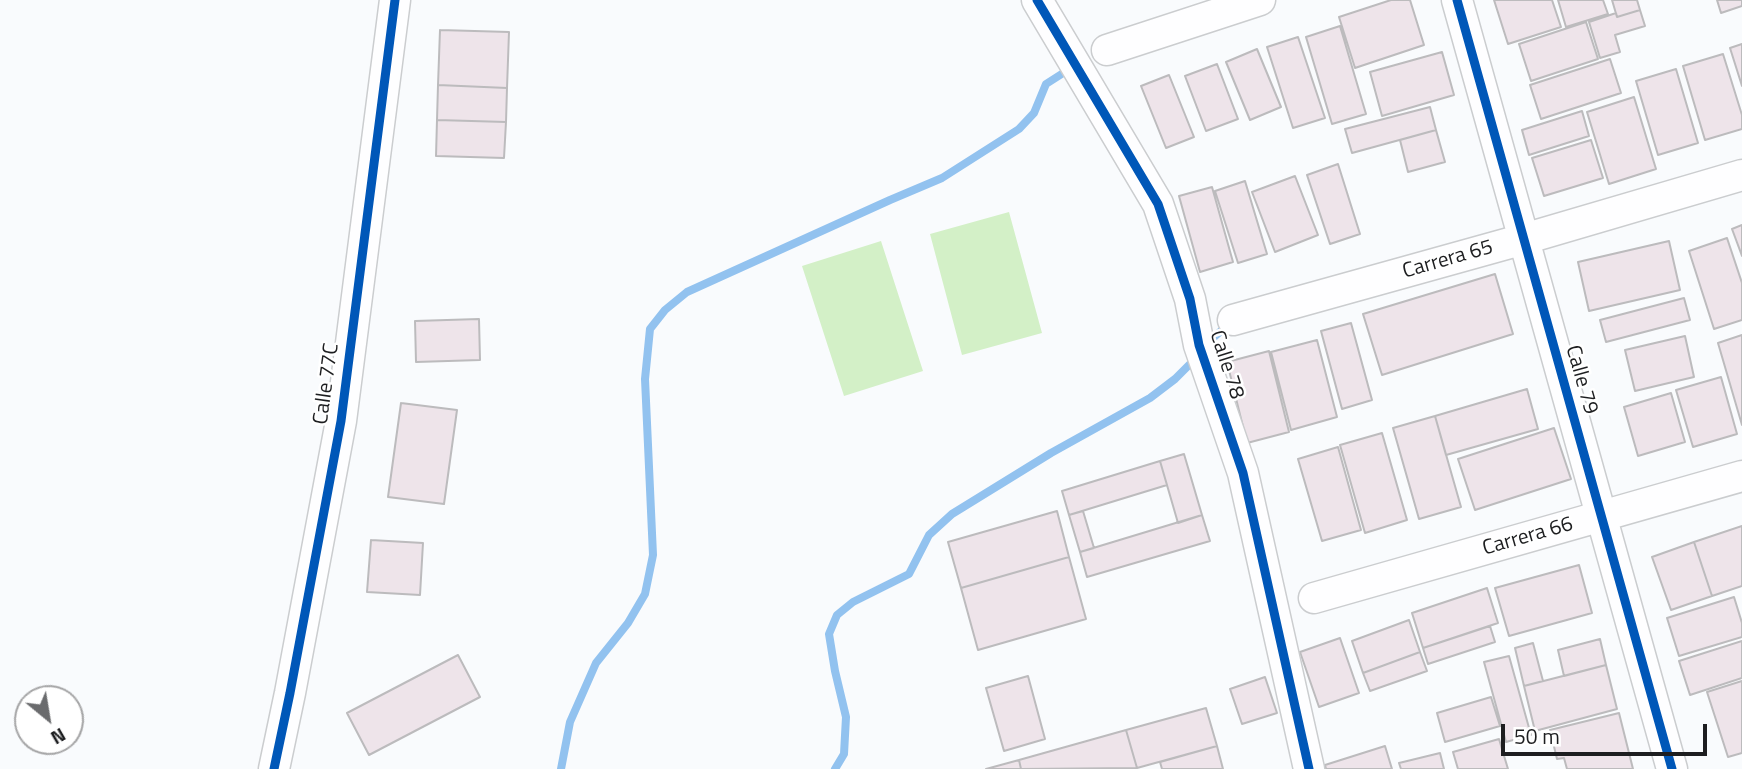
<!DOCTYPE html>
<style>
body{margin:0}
#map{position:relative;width:1742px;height:769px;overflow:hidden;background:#f9fbfd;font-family:"Titillium Web",sans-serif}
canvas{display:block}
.north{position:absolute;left:14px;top:685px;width:70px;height:70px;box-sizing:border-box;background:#fff;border:2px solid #a5a5a6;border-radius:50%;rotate:150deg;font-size:19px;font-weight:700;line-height:28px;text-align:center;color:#1d1e20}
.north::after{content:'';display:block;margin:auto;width:24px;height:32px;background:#6a6b6d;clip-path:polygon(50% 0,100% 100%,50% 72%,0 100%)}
.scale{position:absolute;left:1501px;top:724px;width:206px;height:32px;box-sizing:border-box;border:4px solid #1d1e20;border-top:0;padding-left:9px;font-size:21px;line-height:24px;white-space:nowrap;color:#1d1e20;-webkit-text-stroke:5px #fff;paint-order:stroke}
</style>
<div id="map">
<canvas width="1742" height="769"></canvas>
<div class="north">N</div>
<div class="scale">50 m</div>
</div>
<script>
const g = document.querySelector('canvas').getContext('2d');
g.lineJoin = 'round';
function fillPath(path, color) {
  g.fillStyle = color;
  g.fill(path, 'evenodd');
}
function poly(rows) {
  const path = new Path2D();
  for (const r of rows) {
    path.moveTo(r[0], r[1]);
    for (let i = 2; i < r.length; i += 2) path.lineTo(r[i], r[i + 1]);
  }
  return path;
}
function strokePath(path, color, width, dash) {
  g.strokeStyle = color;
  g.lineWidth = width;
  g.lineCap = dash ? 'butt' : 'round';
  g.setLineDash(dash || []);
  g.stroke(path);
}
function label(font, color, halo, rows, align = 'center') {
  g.font = font + ' "Titillium Web",sans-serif';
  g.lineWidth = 5;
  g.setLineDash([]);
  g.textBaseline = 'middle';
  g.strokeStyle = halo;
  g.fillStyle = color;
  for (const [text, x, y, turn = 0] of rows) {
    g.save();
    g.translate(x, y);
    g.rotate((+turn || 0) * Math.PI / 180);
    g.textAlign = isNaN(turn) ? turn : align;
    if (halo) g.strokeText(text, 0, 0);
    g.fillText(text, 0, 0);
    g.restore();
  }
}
fillPath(poly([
 [1009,212,1042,333,962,355,930,234],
 [881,241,923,371,844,396,802,266]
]), '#d3f0c7');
strokePath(poly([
 [1208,345,1214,337,1229,324],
 [561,769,570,722,596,663,628,623,645,594,653,555,645,379,650,329,665,310,687,292,890,200,942,178,1019,129,1034,113,1046,84,1071,68],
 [835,769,844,754,846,717,835,671,829,634,837,615,853,602,909,574,929,535,952,514,1051,453,1150,398,1175,379,1197,357]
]), '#92c2ef', 8);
const building = poly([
 [1391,0,1410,0,1424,45,1355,68,1339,17,1391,0],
 [1494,0,1552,0,1561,27,1508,44,1494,0],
 [1558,0,1603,0,1608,14,1566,27,1558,0],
 [1612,0,1637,0,1640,10,1617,17,1612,0],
 [1717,0,1742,0,1742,6,1721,13,1717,0],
 [1640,10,1645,26,1615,35,1620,52,1600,58,1589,22,1616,13,1617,17,1640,10],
 [1586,22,1598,59,1531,81,1519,44,1586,22],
 [1340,26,1366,114,1332,124,1306,37,1340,26],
 [440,30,509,32,507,88,438,85,440,30],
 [1298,37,1325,118,1293,128,1267,47,1298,37],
 [1742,44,1742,86,1730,48,1742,44],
 [1257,49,1281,107,1250,120,1226,62,1257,49],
 [1442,52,1454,95,1382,116,1370,72,1442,52],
 [1723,54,1742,115,1742,129,1705,140,1683,66,1723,54],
 [1610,59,1621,93,1541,119,1530,85,1610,59],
 [1217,64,1238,119,1206,131,1185,76,1217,64],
 [1676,69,1698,143,1658,155,1636,81,1676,69],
 [1169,75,1194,137,1166,148,1141,86,1169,75],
 [438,85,507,88,506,122,437,120,438,85],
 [1634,97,1656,169,1609,184,1587,112,1634,97],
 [1430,107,1436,130,1352,153,1345,129,1430,107],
 [1582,111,1589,136,1529,155,1522,130,1582,111],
 [437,120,506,122,504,158,436,156,437,120],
 [1436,130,1445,162,1408,172,1400,140,1436,130],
 [1591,140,1603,178,1544,196,1532,158,1591,140],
 [1338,164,1360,234,1330,244,1307,175,1338,164],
 [1295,176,1318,235,1275,252,1252,192,1295,176],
 [1245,181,1267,254,1238,263,1215,191,1245,181],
 [1212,187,1233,262,1200,272,1179,196,1212,187],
 [1742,225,1742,256,1732,229,1742,225],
 [1727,238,1742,283,1742,320,1714,329,1689,251,1727,238],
 [1669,241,1680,290,1589,311,1578,262,1669,241],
 [1495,274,1513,334,1382,375,1363,314,1495,274],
 [1684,298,1690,320,1606,342,1600,320,1684,298],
 [479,319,480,360,416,362,415,321,479,319],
 [1351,323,1372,400,1342,409,1321,331,1351,323],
 [1742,335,1742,425,1718,343,1742,335],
 [1685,336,1694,377,1635,391,1625,350,1685,336],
 [1317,340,1337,417,1291,430,1271,352,1317,340],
 [1269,351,1289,432,1247,443,1227,362,1269,351],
 [1721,377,1737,434,1693,447,1676,390,1721,377],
 [1527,389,1538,429,1446,455,1435,416,1527,389],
 [1671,393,1685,442,1638,456,1624,407,1671,393],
 [401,403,457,410,444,504,388,497,401,403],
 [1435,416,1461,507,1419,519,1393,428,1435,416],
 [1554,428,1571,479,1475,510,1458,459,1554,428],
 [1382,433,1407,520,1365,533,1340,445,1382,433],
 [1338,447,1361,530,1322,541,1298,459,1338,447],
 [1184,454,1202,515,1178,523,1160,461,1184,454],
 [1160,461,1167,485,1069,515,1062,491,1160,461],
 [1057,511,1069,557,961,588,948,542,1057,511],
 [1083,511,1094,548,1080,552,1069,515,1083,511],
 [1202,515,1210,541,1087,577,1080,552,1202,515],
 [1742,526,1742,586,1712,596,1694,542,1742,526],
 [371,540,423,543,420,595,367,592,371,540],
 [1694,542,1712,596,1671,610,1652,557,1694,542],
 [1069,557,1086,619,978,650,961,588,1069,557],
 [1579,565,1592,613,1509,636,1495,588,1579,565],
 [1487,588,1498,623,1423,648,1412,613,1487,588],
 [1734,597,1742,623,1742,637,1679,656,1667,618,1734,597],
 [1409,620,1420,652,1363,673,1352,641,1409,620],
 [1490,626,1495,642,1428,664,1423,648,1490,626],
 [1340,638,1359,693,1319,707,1300,652,1340,638],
 [1600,639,1606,665,1564,676,1558,650,1600,639],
 [1742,641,1742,678,1690,695,1679,661,1742,641],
 [1533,643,1543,681,1524,686,1515,648,1533,643],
 [1420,652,1427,671,1370,691,1363,673,1420,652],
 [458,655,480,697,369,755,347,713,458,655],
 [1509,656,1531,735,1506,742,1484,662,1509,656],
 [1606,665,1617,709,1535,731,1524,686,1606,665],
 [1028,676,1045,739,1004,751,986,688,1028,676],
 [1265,677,1277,713,1242,724,1230,689,1265,677],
 [1742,681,1742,753,1728,757,1707,692,1742,681],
 [1491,697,1500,726,1445,742,1437,713,1491,697],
 [1206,708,1217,746,1137,768,1126,730,1206,708],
 [1619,713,1633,769,1567,769,1564,758,1557,759,1550,730,1619,713],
 [1126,730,1137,768,1021,769,1019,760,1126,730],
 [1499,739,1508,769,1458,769,1453,752,1499,739],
 [1217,746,1223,769,1162,769,1160,762,1217,746],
 [1385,746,1392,769,1326,769,1325,765,1385,746],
 [1440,753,1444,769,1401,769,1399,763,1440,753],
 [1019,760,1021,769,986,769,1019,760]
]);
fillPath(building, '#eee4ea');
strokePath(building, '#bcbbbd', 2);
const minor = poly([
 [1037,0,1158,204,1190,299,1199,345,1243,473,1309,769],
 [1457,0,1672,769],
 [1107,50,1260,0],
 [1233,320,1524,239,1742,175],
 [1314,598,1742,476],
 [274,769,290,693,341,421,395,0]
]);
strokePath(minor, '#cbcdcf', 33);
strokePath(minor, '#fefeff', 30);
strokePath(poly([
 [1037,0,1158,204,1190,299,1199,345,1243,473,1309,769],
 [1457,0,1672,769],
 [274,769,290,693,341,421,395,0]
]), '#0057b8', 9);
label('21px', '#1d1e20', '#fff', [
 ["Carrera 65",1448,260,-16],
 ["Calle 78",1226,365,72],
 ["Calle 79",1581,380,74],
 ["Calle 77C",327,384,-82],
 ["Carrera 66",1528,537,-16]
]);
</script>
